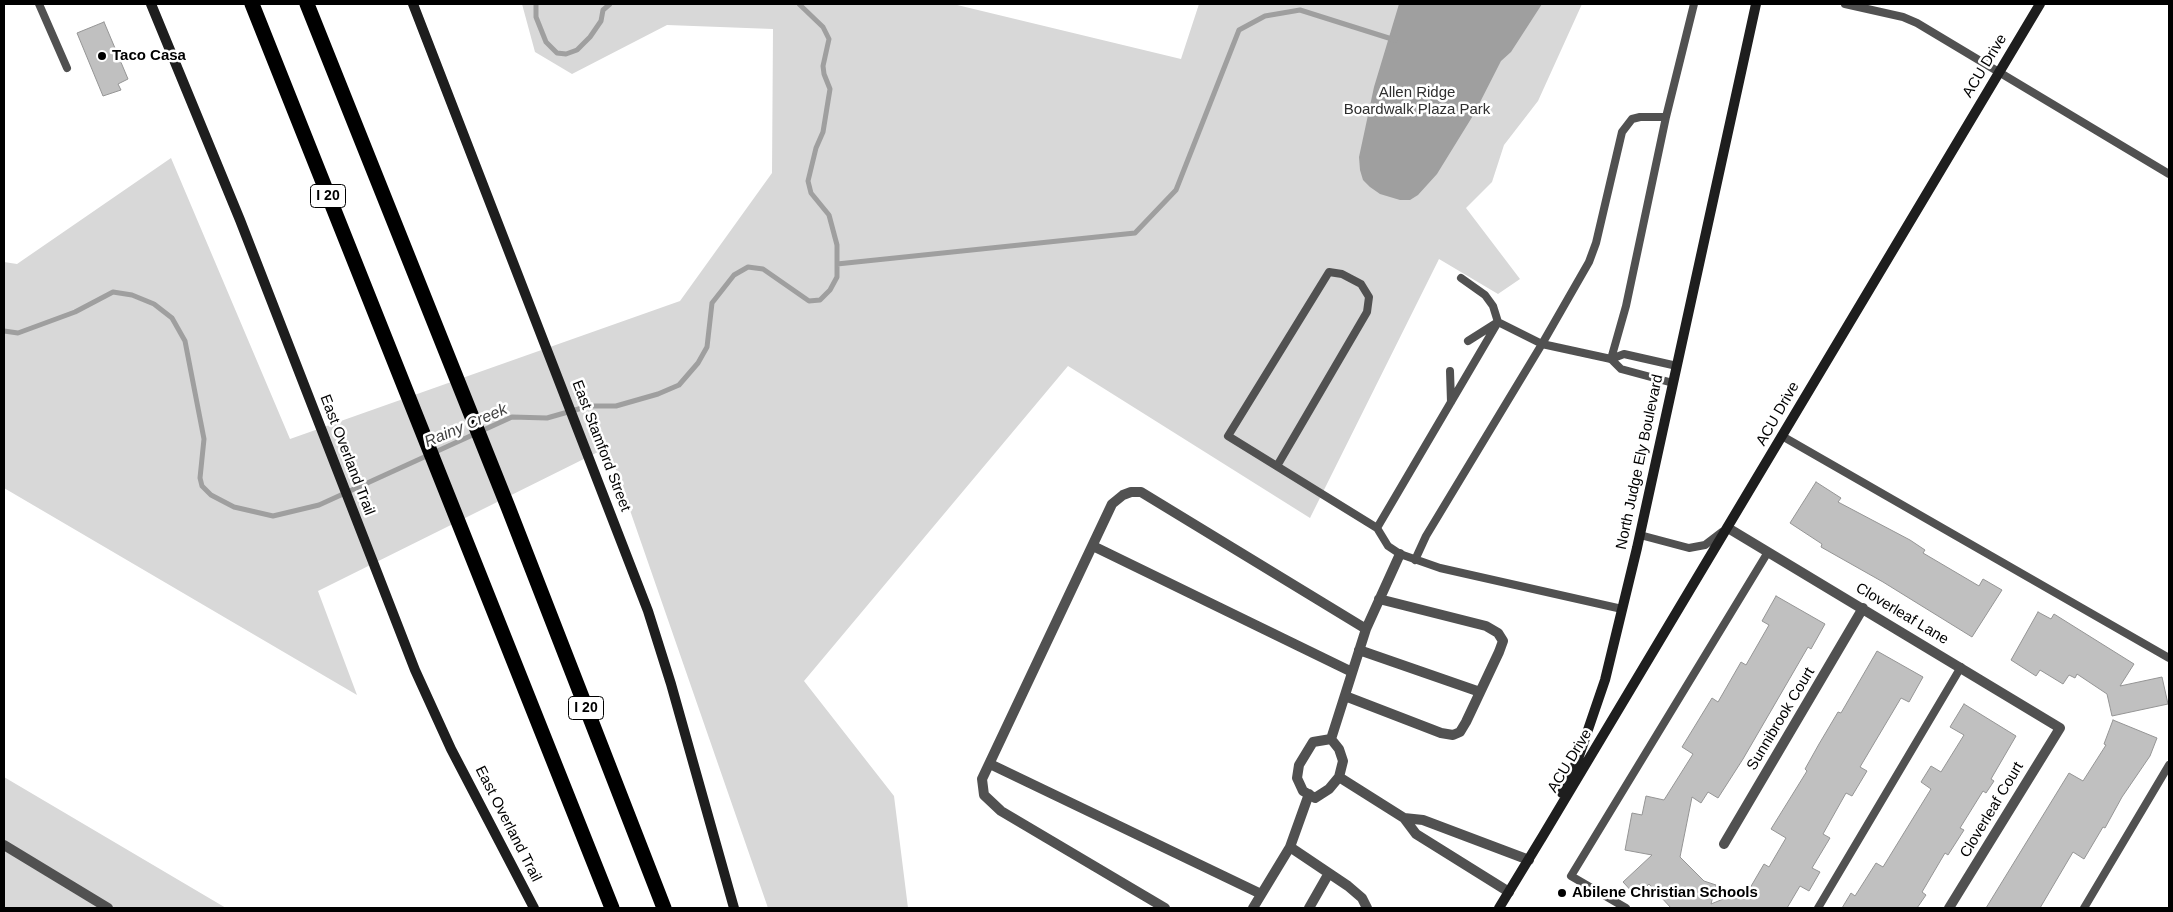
<!DOCTYPE html>
<style>
body{margin:0}
#map{position:relative;width:2173px;height:912px;overflow:hidden;background:#fff;font-family:Helvetica,sans-serif}
canvas{display:block}
.frame{position:absolute;inset:0;border:5px solid #000;pointer-events:none}
</style>
<div id="map">
<canvas width="2173" height="912"></canvas>
<div class="frame"></div>
</div>
<script>
const g = document.querySelector('canvas').getContext('2d');
g.lineJoin = 'round';
function fillPath(path, color) {
  g.fillStyle = color;
  g.fill(path, 'evenodd');
}
function poly(rows) {
  const path = new Path2D();
  for (const r of rows) {
    path.moveTo(r[0], r[1]);
    for (let i = 2; i < r.length; i += 2) path.lineTo(r[i], r[i + 1]);
  }
  return path;
}
function strokePath(path, color, width, dash) {
  g.strokeStyle = color;
  g.lineWidth = width;
  g.lineCap = dash ? 'butt' : 'round';
  g.setLineDash(dash || []);
  g.stroke(path);
}
function label(font, color, halo, rows, align = 'center') {
  g.font = font + ' Helvetica,sans-serif';
  g.lineWidth = 5;
  g.setLineDash([]);
  g.textBaseline = 'middle';
  g.strokeStyle = halo;
  g.fillStyle = color;
  for (const [text, x, y, turn = 0] of rows) {
    g.save();
    g.translate(x, y);
    g.rotate((+turn || 0) * Math.PI / 180);
    g.textAlign = isNaN(turn) ? turn : align;
    if (halo) g.strokeText(text, 0, 0);
    g.fillText(text, 0, 0);
    g.restore();
  }
}
fillPath(poly([
 [522,4,953,4,1181,59,1199,4,1582,4,1538,101,1504,145,1492,182,1466,208,1520,279,1498,294,1439,259,1310,518,1068,366,804,681,894,796,908,908,768,908,608,447,318,591,357,695,4,488,4,262,17,264,171,158,290,439,680,301,772,173,773,29,667,25,572,74,535,52],
 [4,777,226,908,4,908]
]), '#d8d8d8');
fillPath(poly([
 [1399,4,1542,4,1511,52,1501,61,1474,114,1437,174,1418,195,1410,200,1400,200,1380,194,1370,187,1363,180,1360,170,1359,157,1374,87]
]), '#9f9f9f');
strokePath(poly([
 [536,4,536,17,546,42,557,53,566,54,577,50,590,37,601,21,603,10,610,4],
 [837,264,1135,233,1176,190,1239,30,1265,16,1300,10,1395,40],
 [4,331,18,333,75,312,113,292,132,295,154,304,172,318,185,341,204,439,200,478,202,486,211,495,234,507,273,516,319,505,512,417,547,418,589,406,616,406,658,394,679,385,698,363,707,347,712,303,734,275,748,267,763,269,809,301,820,300,830,290,837,277,837,245,829,215,811,193,808,181,816,148,823,132,830,89,824,74,823,66,829,39,823,27,799,4]
]), '#9f9f9f', 5);
const building = poly([
 [104,22,128,79,118,84,121,90,103,96,77,33,104,22],
 [1816,482,1841,498,1838,502,1910,540,1925,550,1923,553,1979,586,1983,579,2002,590,1972,637,1883,582,1821,547,1822,544,1790,523,1816,482],
 [1776,596,1825,624,1811,649,1808,647,1743,759,1718,798,1708,792,1701,803,1692,797,1680,857,1704,881,1716,885,1711,904,1750,888,1764,864,1769,867,1786,838,1771,829,1807,771,1805,769,1819,744,1838,712,1841,713,1877,651,1923,677,1909,702,1901,698,1860,767,1867,771,1852,796,1846,793,1823,834,1830,838,1812,868,1820,872,1809,891,1800,886,1787,908,1671,908,1649,884,1636,896,1623,882,1652,855,1625,850,1632,813,1642,815,1646,796,1664,800,1693,754,1682,747,1712,698,1718,702,1741,662,1746,665,1769,625,1762,621,1776,596],
 [2038,612,2051,619,2054,614,2134,664,2120,686,2162,677,2168,704,2112,716,2107,694,2077,674,2075,678,2069,675,2063,684,2040,670,2036,676,2011,660,2038,612],
 [1964,704,2016,736,1991,779,1994,781,1986,793,1983,791,1960,828,1964,830,1948,855,1945,853,1922,892,1926,895,1917,908,1842,908,1851,893,1855,896,1876,863,1883,867,1931,789,1921,782,1931,766,1941,772,1964,735,1950,727,1964,704],
 [2113,720,2157,738,2150,756,2122,797,2105,828,2103,827,2084,859,2073,852,2040,908,1986,908,2069,773,2083,781,2106,745,2104,744,2113,720]
]);
fillPath(building, '#c0c0c0');
strokePath(building, '#959595', 1);
strokePath(poly([
 [39,4,67,68],
 [1845,4,1903,17,1917,23,2169,174],
 [1461,278,1485,295,1493,306,1498,322,1468,341],
 [1611,359,1626,306,1666,117],
 [1611,359,1624,354,1677,366],
 [1450,371,1451,402],
 [1782,436,2169,658],
 [1277,466,1367,312,1369,297,1361,284,1342,274,1329,272,1228,436,1377,528,1388,546,1400,554,1440,568,1622,609],
 [1377,528,1498,322,1542,344,1589,262,1596,243,1622,132,1632,119,1640,117,1666,117,1694,4],
 [1640,535,1689,548,1705,545,1722,532],
 [1415,560,1426,536,1542,344,1611,359,1621,369,1673,383],
 [1626,908,1571,876,1768,552],
 [1818,908,1961,667],
 [2084,908,2169,765]
]), '#515151', 8);
strokePath(poly([
 [1728,528,2060,728,1949,908],
 [1093,546,1352,672],
 [1359,650,1480,692],
 [1345,696,1441,733,1453,735,1460,732,1466,722,1499,652,1503,641,1498,633,1486,626,1379,599],
 [1331,739,1339,749,1343,761,1339,777,1329,789,1315,798,1303,791,1297,778,1299,765,1313,742,1331,739,1366,629,1400,554],
 [990,764,1261,894],
 [1339,777,1404,818],
 [1724,844,1863,608],
 [4,845,108,908],
 [1290,847,1348,886,1362,898,1367,908],
 [1509,892,1416,834,1404,818,1423,820,1529,860],
 [1165,908,1001,811,984,795,982,779,1112,504,1123,495,1131,492,1141,492,1366,629],
 [1253,908,1290,847,1309,794],
 [1309,908,1329,873]
]), '#515151', 10);
strokePath(poly([
 [151,4,240,220,415,670,451,749,534,908],
 [413,4,648,611,671,684,734,908],
 [1562,793,1578,759,1605,680,1637,548,1756,4],
 [1541,839,2040,4],
 [1499,908,1544,834]
]), '#1e1e1e', 10);
strokePath(poly([
 [252,4,612,908],
 [307,4,508,507,664,908]
]), '#000', 15);
for (const [x, y, r, color] of [
 [102,56,5,"#000"],
 [1562,893,5,"#000"]
]) {
  const dot = new Path2D();
  dot.arc(x, y, r, 0, 2 * Math.PI);
  g.fillStyle = color;
  g.fill(dot);
  strokePath(dot, '#fff', 2);
}
for (const [x, y, w] of [
 [328,196,35],
 [586,708,35]
]) {
  const box = new Path2D();
  box.roundRect(x - w / 2, y - 11.5, w, 23, 4);
  g.fillStyle = '#fff';
  g.fill(box);
  strokePath(box, '#000', 1);
}
label('bold 14px', '#000', null, [
 ["I 20",328,196],
 ["I 20",586,708]
]);
label('bold 15px', '#000', '#fff', [
 ["Taco Casa",112,56],
 ["Abilene Christian Schools",1572,893]
], 'left');
label('15px', '#000', '#fff', [
 ["ACU Drive",1985,66,-59],
 ["ACU Drive",1778,414,-60],
 ["East Stamford Street",601,446,69],
 ["East Overland Trail",347,455,69],
 ["North Judge Ely Boulevard",1640,462,-78],
 ["Cloverleaf Lane",1902,614,31],
 ["Sunnibrook Court",1781,719,-59],
 ["ACU Drive",1570,761,-59],
 ["Cloverleaf Court",1992,810,-59],
 ["East Overland Trail",508,824,63]
]);
label('15px', '#2f2f2f', '#fff', [
 ["Allen Ridge",1417,93],
 ["Boardwalk Plaza Park",1417,110]
]);
label('italic 16px', '#404040', '#fff', [
 ["Rainy Creek",466,426,-23]
]);
</script>
